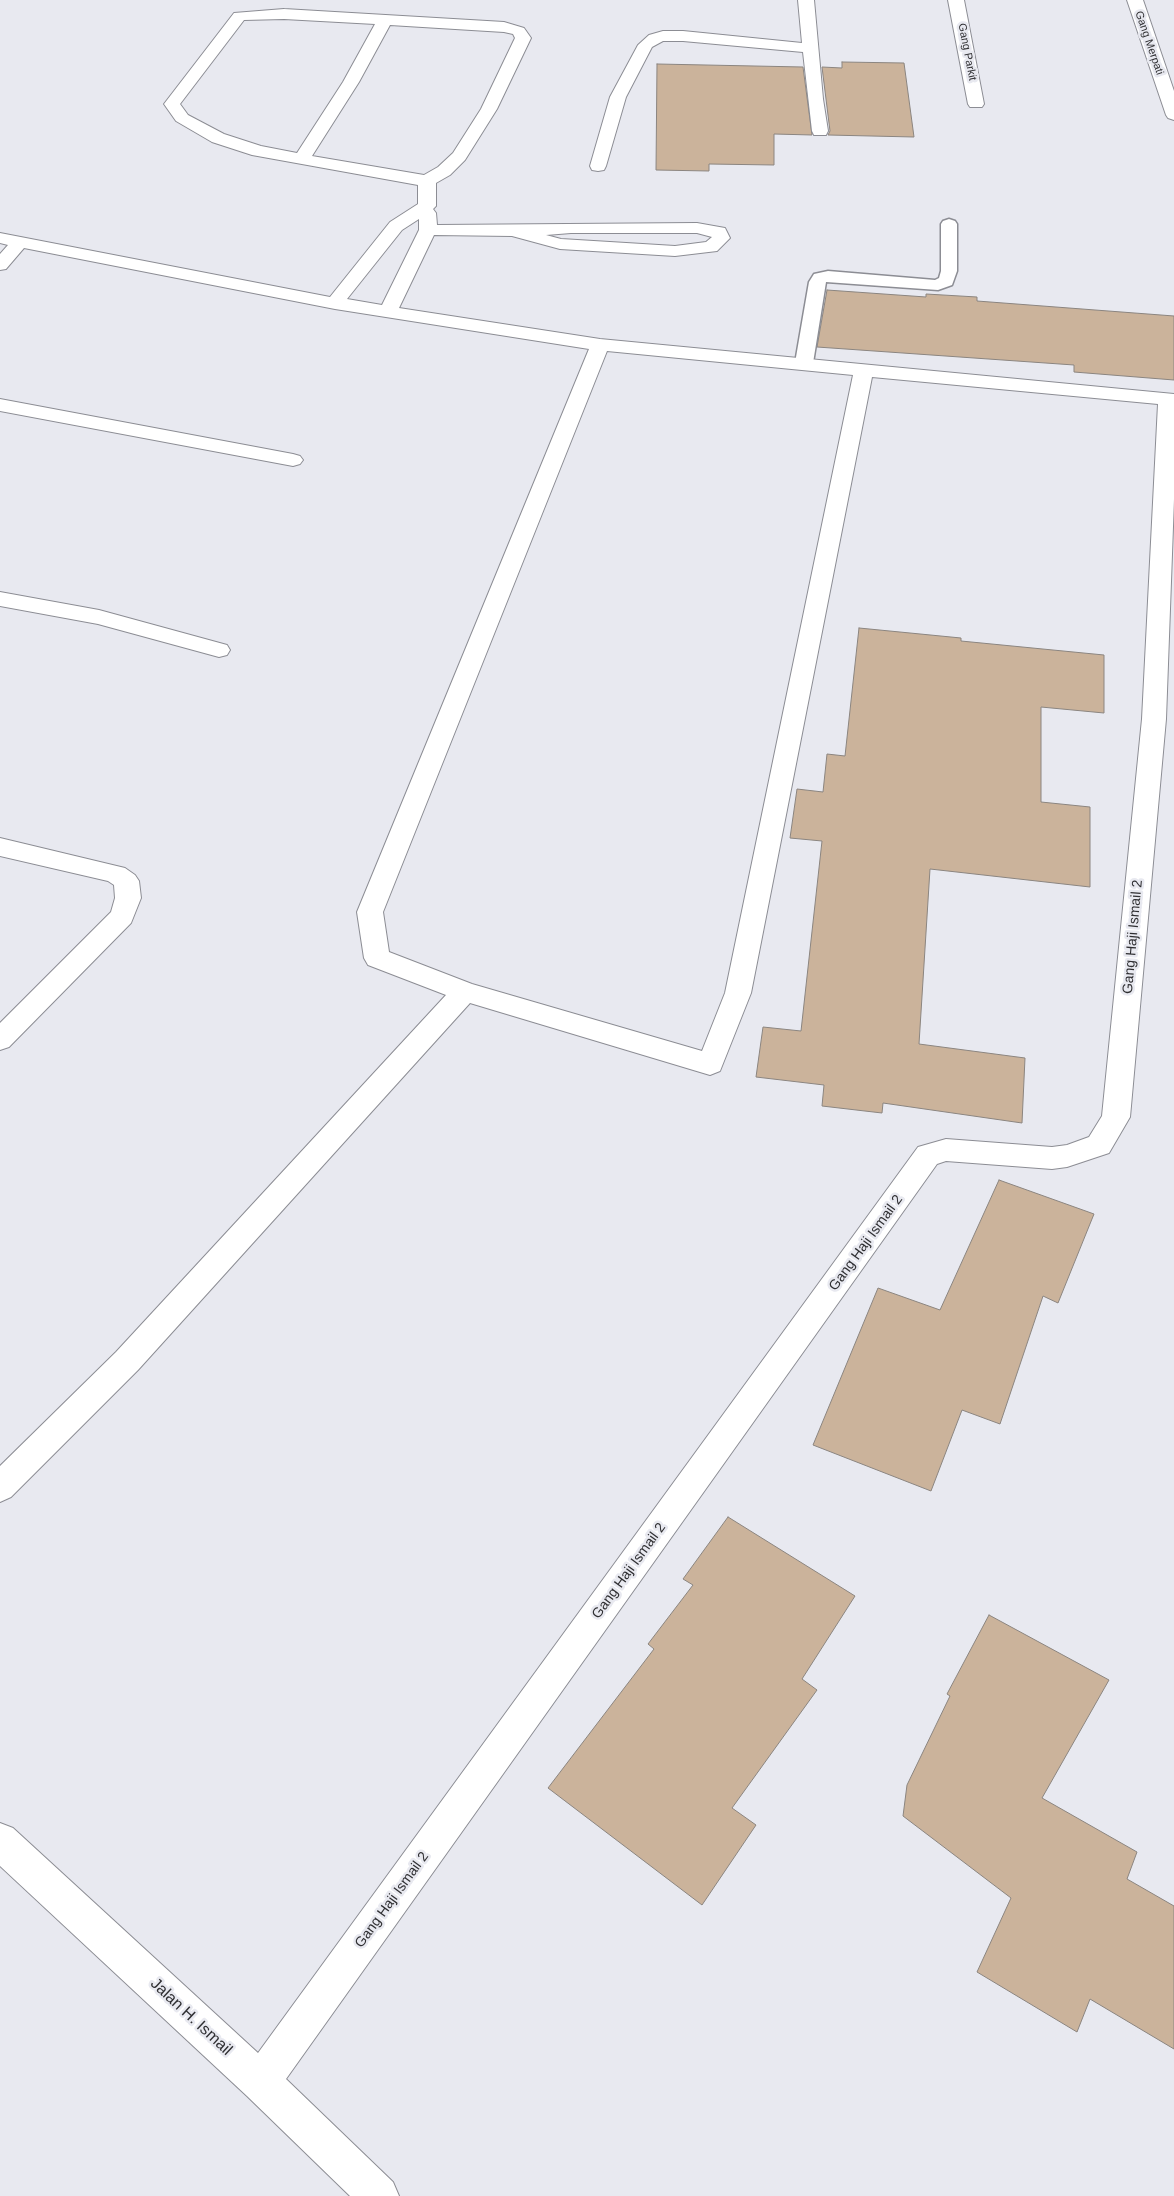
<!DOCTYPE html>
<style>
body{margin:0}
canvas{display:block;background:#e8e9f0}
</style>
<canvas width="1174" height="2196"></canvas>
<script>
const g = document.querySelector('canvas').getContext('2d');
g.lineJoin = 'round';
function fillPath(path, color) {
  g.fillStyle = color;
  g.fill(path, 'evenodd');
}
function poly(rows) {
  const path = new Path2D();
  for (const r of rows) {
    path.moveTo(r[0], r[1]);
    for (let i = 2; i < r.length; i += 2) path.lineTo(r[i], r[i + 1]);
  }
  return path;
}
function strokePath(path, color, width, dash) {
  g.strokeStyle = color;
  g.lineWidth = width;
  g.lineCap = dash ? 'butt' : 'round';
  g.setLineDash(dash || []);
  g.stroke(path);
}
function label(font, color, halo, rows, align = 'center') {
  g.font = font + ' Arial,sans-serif';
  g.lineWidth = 5;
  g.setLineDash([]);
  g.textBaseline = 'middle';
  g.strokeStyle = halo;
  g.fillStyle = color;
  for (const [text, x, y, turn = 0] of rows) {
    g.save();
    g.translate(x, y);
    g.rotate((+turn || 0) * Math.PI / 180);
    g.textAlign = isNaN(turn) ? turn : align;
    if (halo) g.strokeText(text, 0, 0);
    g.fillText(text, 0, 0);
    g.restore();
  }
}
const building = poly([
 [842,62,904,63,914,137,828,135,830,131,822,67,842,68,842,62],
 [657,64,803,67,812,135,774,134,774,165,709,164,709,171,656,170,657,64],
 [827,290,926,297,926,294,977,297,977,301,1174,316,1174,380,1074,372,1074,365,817,347,827,290],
 [859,628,961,638,961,641,1104,655,1104,713,1041,707,1041,802,1090,807,1090,887,930,869,919,1044,1025,1058,1022,1123,883,1103,882,1113,822,1106,824,1085,756,1077,763,1027,801,1031,822,841,790,838,797,789,823,792,827,754,845,756,859,628],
 [999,1180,1094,1214,1058,1303,1043,1296,1000,1424,962,1410,931,1491,813,1445,878,1288,940,1310,999,1180],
 [728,1517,855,1596,802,1679,817,1690,732,1808,756,1825,702,1905,548,1788,654,1649,648,1644,693,1585,683,1579,728,1517],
 [989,1615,1109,1680,1042,1798,1137,1852,1127,1879,1174,1906,1174,2049,1090,1999,1077,2032,977,1972,1011,1898,903,1816,907,1785,950,1696,947,1694,989,1615]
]);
fillPath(building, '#cbb39b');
strokePath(building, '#8b8580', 1);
const service = poly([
 [949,219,955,221,957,224,957,271,952,285,938,290,826,282,813,363,810,367,798,367,795,363,809,282,814,274,828,271,935,280,939,278,941,271,941,224,943,221,949,219]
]);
const minor = poly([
 [798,0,814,0,823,99,828,131,826,135,814,135,812,131,803,52,683,41,663,41,652,47,626,97,606,166,604,170,598,171,592,170,590,166,610,97,638,45,649,35,663,31,683,31,802,43,798,0],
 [948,0,964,0,984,104,982,107,970,107,968,104,948,0],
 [1127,0,1143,0,1174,91,1174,120,1168,118,1166,115,1127,0],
 [284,9,504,22,524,28,531,38,497,109,465,160,450,175,436,183,436,206,433,209,436,213,437,225,697,223,725,228,730,238,717,251,675,256,560,249,512,236,434,235,399,308,600,339,1174,394,1174,499,1166,719,1130,1117,1109,1153,1067,1167,1052,1169,946,1161,937,1164,286,2079,393,2182,399,2196,350,2196,247,2096,0,1866,0,1823,13,1828,258,2053,918,1147,946,1139,1052,1147,1067,1145,1089,1137,1102,1116,1142,719,1158,404,872,377,751,993,720,1071,710,1075,470,1003,138,1370,11,1497,0,1502,0,1466,116,1352,446,995,368,965,364,958,357,912,589,349,335,309,24,248,6,269,0,270,0,254,8,245,0,243,0,233,330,297,390,222,418,204,418,185,252,155,212,142,176,121,164,104,234,13,284,9],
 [284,19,375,24,343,82,297,153,261,146,224,134,188,115,180,104,244,20,284,19],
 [390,25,504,32,513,34,515,38,481,109,453,153,438,167,424,175,312,156,359,82,390,25],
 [419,219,419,230,382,305,347,299,402,230,419,219],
 [571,233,697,233,712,237,706,242,675,246,561,239,546,235,571,233],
 [607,351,853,375,725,993,702,1051,472,984,389,952,383,912,607,351],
 [0,399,293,454,300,456,303,460,300,464,293,466,0,411,0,399],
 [0,592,99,610,227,645,230,650,227,655,219,657,98,624,0,606,0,592],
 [0,838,125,868,135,875,139,881,141,898,131,923,9,1047,0,1050,0,1023,111,912,115,898,114,885,108,881,0,856,0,838]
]);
strokePath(service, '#8c8d94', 3);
strokePath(minor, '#8c8d94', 2);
fillPath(service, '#fff');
fillPath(minor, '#fff');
label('11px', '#2f2f32', '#e8e9f0', [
 ["Gang Merpati",1149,43,71],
 ["Gang Parkit",967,52,79]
]);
label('14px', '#2f2f32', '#e8e9f0', [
 ["Gang Haji Ismail 2",1133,937,-85],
 ["Gang Haji Ismail 2",866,1243,-54],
 ["Gang Haji Ismail 2",629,1571,-54],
 ["Gang Haji Ismail 2",392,1900,-54]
]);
label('16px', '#2f2f32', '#e8e9f0', [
 ["Jalan H. Ismail",191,2017,43]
]);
</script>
